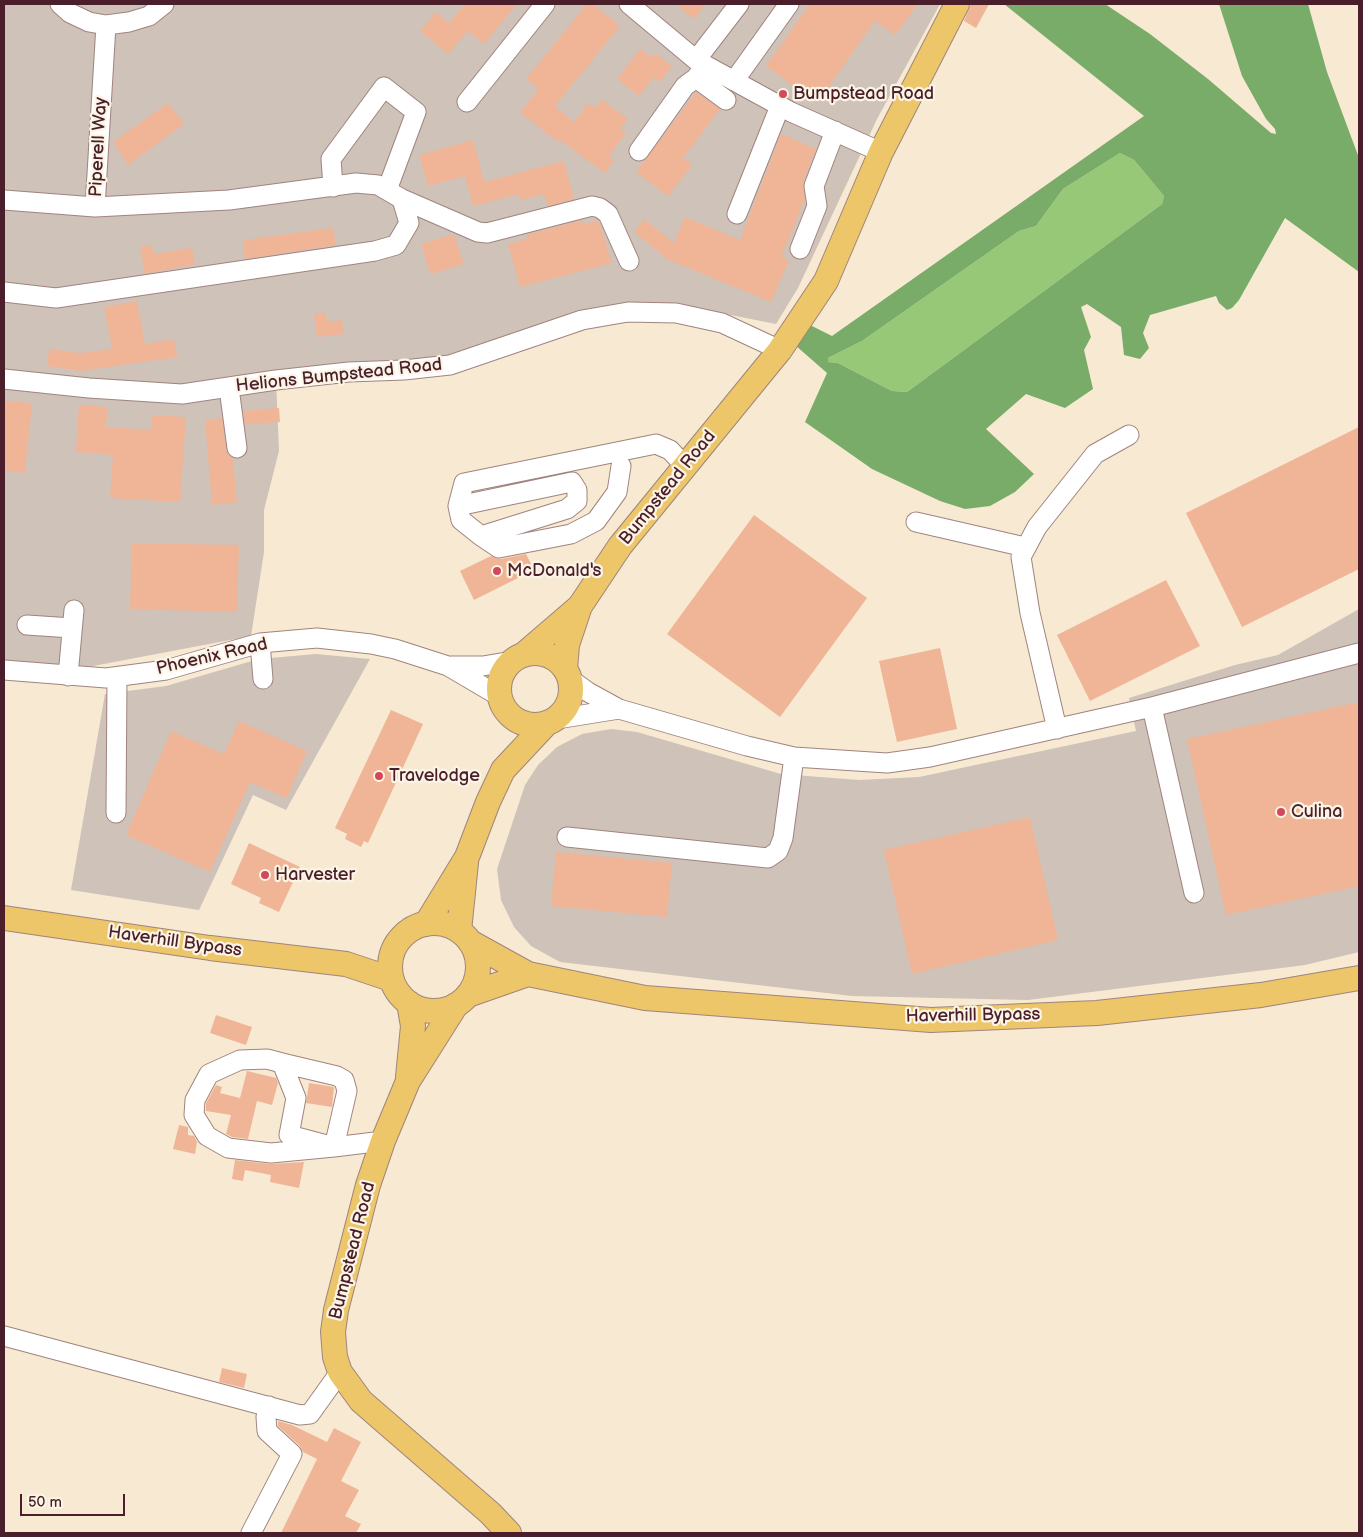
<!DOCTYPE html>
<style>
body{margin:0}
#map{position:relative;width:1363px;height:1537px;overflow:hidden;background:#f7e9d2;font-family:"Balsamiq Sans",sans-serif}
canvas{display:block}
.frame{position:absolute;inset:0;border:5px solid #4a1f2b;pointer-events:none}
.scale{position:absolute;left:20px;top:1494px;width:105px;height:22px;box-sizing:border-box;border:2px solid #4a1f2b;border-top:0;padding-left:6px;font-size:15px;line-height:18px;white-space:nowrap;color:#4a1f2b;-webkit-text-stroke:4px #fcf5e5;paint-order:stroke}
</style>
<div id="map">
<canvas width="1363" height="1537"></canvas>
<div class="frame"></div>
<div class="scale">50 m</div>
</div>
<script>
const g = document.querySelector('canvas').getContext('2d');
g.lineJoin = 'round';
function fillPath(path, color) {
  g.fillStyle = color;
  g.fill(path, 'evenodd');
}
function poly(rows) {
  const path = new Path2D();
  for (const r of rows) {
    if (r.length === 3) {
      path.moveTo(r[0] + r[2], r[1]);
      path.arc(r[0], r[1], r[2], 0, 2 * Math.PI);
      continue;
    }
    path.moveTo(r[0], r[1]);
    for (let i = 2; i < r.length; i += 2) path.lineTo(r[i], r[i + 1]);
  }
  return path;
}
function strokePath(path, color, width, dash) {
  g.strokeStyle = color;
  g.lineWidth = width;
  g.lineCap = dash ? 'butt' : 'round';
  g.setLineDash(dash || []);
  g.stroke(path);
}
function label(font, color, halo, rows, align = 'center') {
  g.font = font + ' "Balsamiq Sans",sans-serif';
  g.lineWidth = 4.5;
  g.setLineDash([]);
  g.textBaseline = 'middle';
  g.strokeStyle = halo;
  g.fillStyle = color;
  for (const [text, x, y, turn = 0] of rows) {
    g.save();
    g.translate(x, y);
    g.rotate((+turn || 0) * Math.PI / 180);
    g.textAlign = isNaN(turn) ? turn : align;
    if (halo) g.strokeText(text, 0, 0);
    g.fillText(text, 0, 0);
    g.restore();
  }
}
fillPath(poly([
 [4,4,940,4,877,119,798,288,776,324,680,305,633,304,450,365,276,380,279,451,264,510,264,552,251,636,46,675,4,670],
 [1359,609,1359,952,1305,965,1028,1000,852,996,560,962,531,946,514,927,501,900,497,869,525,785,538,765,557,747,582,734,611,729,637,732,781,774,859,780,919,777,1136,731,1129,698,1235,665,1278,655],
 [316,654,370,659,286,810,253,795,199,910,71,890,105,694,166,686,259,659]
]), '#cec2b9');
fillPath(poly([
 [1120,153,1134,160,1164,196,1162,204,907,392,892,391,838,363,828,362,828,358,862,341,1019,231,1036,226,1063,189]
]), '#97c878');
fillPath(poly([
 [1004,4,1105,4,1150,34,1208,79,1271,133,1276,134,1275,129,1266,119,1242,76,1219,4,1308,4,1327,72,1359,158,1359,272,1285,218,1239,300,1232,308,1227,310,1219,303,1216,296,1150,315,1143,333,1149,348,1140,359,1124,355,1121,327,1087,304,1081,307,1091,337,1084,350,1093,389,1065,408,1026,394,986,429,1034,474,1015,492,990,506,965,509,940,501,872,469,805,422,827,373,795,345,806,323,832,336,1144,116],
 [1120,153,1134,160,1164,196,1162,204,907,392,892,391,838,363,828,362,828,358,862,341,1019,231,1036,226,1063,189]
]), '#79ac68');
fillPath(poly([
 [465,4,517,4,484,44,468,31,448,54,420,31,436,12,449,23],
 [587,4,593,4,620,26,555,106,574,122,588,103,595,108,602,100,628,119,620,129,626,133,609,156,614,160,605,173,557,138,559,143,520,112,539,89,526,79],
 [676,4,706,4,694,19],
 [810,4,918,4,895,35,875,21,817,103,766,66],
 [971,4,989,4,976,28,964,21],
 [640,49,651,57,655,53,672,66,660,82,654,77,639,96,617,79],
 [696,92,720,109,683,158,692,165,668,196,636,172],
 [168,103,184,124,128,165,113,142],
 [781,134,816,149,803,182,805,199,781,257,789,260,771,302,667,259,634,232,644,219,674,243,685,217,740,240],
 [473,140,484,182,564,161,574,199,548,206,544,194,521,200,519,194,473,206,465,176,428,186,419,155],
 [582,220,582,224,599,221,612,263,520,287,508,244,527,239,526,235],
 [333,228,336,245,245,259,243,240],
 [454,234,464,264,430,274,421,244],
 [152,245,154,254,192,248,195,264,145,274,140,247],
 [137,301,145,344,174,339,177,357,81,371,47,366,49,349,80,353,112,349,104,307],
 [326,313,327,322,342,320,344,334,317,337,314,314],
 [4,401,32,403,25,473,4,470],
 [79,405,108,407,106,427,151,430,152,415,186,417,180,502,110,498,113,455,76,452],
 [279,408,280,422,245,424,243,411],
 [222,418,226,450,233,459,237,502,212,505,205,420],
 [1359,427,1359,569,1242,627,1186,513],
 [754,515,867,598,780,717,667,634],
 [132,543,239,545,237,612,130,609],
 [526,554,534,570,474,600,460,571,491,556,501,559],
 [1166,580,1200,646,1090,701,1057,635],
 [940,648,957,729,897,742,879,661],
 [1359,702,1359,886,1226,915,1187,739],
 [391,710,423,724,368,843,364,841,361,847,345,839,347,834,335,828],
 [239,721,307,751,287,798,250,782,210,872,126,835,171,731,224,754],
 [1030,817,1058,940,912,974,884,850],
 [249,843,300,867,279,912,259,903,261,898,231,884],
 [556,852,672,863,667,917,551,906],
 [216,1015,252,1027,246,1045,210,1033],
 [247,1071,276,1078,278,1083,272,1105,257,1101,248,1139,232,1137,226,1134,231,1115,206,1111,206,1103,216,1085,222,1087,220,1093,240,1098],
 [309,1083,334,1087,332,1107,306,1103],
 [179,1125,188,1127,188,1135,194,1136,197,1142,195,1154,173,1149],
 [235,1160,270,1164,304,1162,299,1188,270,1182,271,1175,245,1170,243,1181,232,1179],
 [222,1368,247,1374,244,1388,219,1382],
 [278,1421,292,1425,327,1442,334,1428,361,1442,341,1481,359,1490,345,1516,361,1524,356,1533,281,1533,317,1459,303,1452,300,1446,278,1426]
]), '#f0b597');
const minor = poly([
 [60,4,70,13,89,22,106,25,129,22,149,16,164,4],
 [629,4,696,60,791,112,881,152],
 [696,60,739,4],
 [703,68,696,78,726,100],
 [734,81,789,4],
 [467,102,545,4],
 [639,151,685,86,696,78],
 [333,187,331,159,384,87,416,112,387,190],
 [402,199,478,232,487,233,592,206,600,208,608,214,629,261],
 [4,200,95,207,106,25],
 [737,214,780,106],
 [800,249,817,206,814,186,835,131],
 [4,292,56,298,375,251,396,245,409,223,402,199,378,185,356,183,229,200,95,207],
 [4,379,89,388,182,394,276,380,349,372,404,370,450,365,582,320,628,312,676,313,722,323,780,350],
 [229,388,237,448],
 [458,506,572,482,577,490,577,501,567,509,481,536,461,520,458,506,464,483,656,444,670,450,685,466],
 [916,522,1025,547],
 [481,536,499,548,571,534,596,521,617,492,621,466],
 [27,625,72,628],
 [260,643,263,679],
 [451,666,483,666,512,661],
 [4,670,106,678,166,670,260,643,317,638,371,644,395,649,448,666,499,696],
 [68,676,74,610],
 [570,679,588,692,619,709,747,746,794,757,887,763,930,757,1152,707,1359,653],
 [1152,707,1194,893],
 [557,719,619,709],
 [1057,729,1030,613,1021,557,1037,527,1095,454,1129,435],
 [116,813,117,677],
 [567,837,768,858,778,851,783,838,794,757],
 [282,1063,337,1076,344,1080,347,1091,334,1147,271,1153,228,1148,207,1136,194,1115,195,1100,209,1074,240,1060,267,1059,282,1063,296,1098,289,1135,334,1147,383,1141],
 [4,1336,300,1415,310,1414,340,1372],
 [251,1533,292,1454,267,1431,266,1417,269,1406]
]);
const major = poly([
 [535,689,36],
 [523,655,580,606],
 [565,669,567,645,580,606,620,546,780,350,826,281,881,152,957,4],
 [4,918,210,948,346,964,391,979],
 [434,967,44],
 [426,924,467,857,488,802,503,770,546,724],
 [459,931,466,863],
 [470,942,528,974,645,998,931,1020,1097,1013,1261,995,1359,978],
 [468,995,528,974],
 [456,1005,408,1081,383,1141,368,1185,336,1310,333,1332,335,1357,340,1372,361,1401,490,1513,509,1533],
 [408,1077,413,1026,409,1003]
]);
strokePath(minor, '#a0847e', 21);
strokePath(major, '#a0847e', 26);
strokePath(minor, '#fff', 19);
strokePath(major, '#ecc669', 24);
for (const [x, y, r, color] of [
 [783,94,5,"#d1495b"],
 [497,571,5,"#d1495b"],
 [379,776,5,"#d1495b"],
 [1281,812,5,"#d1495b"],
 [265,875,5,"#d1495b"]
]) {
  const dot = new Path2D();
  dot.arc(x, y, r, 0, 2 * Math.PI);
  g.fillStyle = color;
  g.fill(dot);
  strokePath(dot, '#fcf5e5', 2);
}
label('18px', '#4a1f2b', '#fcf5e5', [
 ["Bumpstead Road",793,94],
 ["McDonald's",507,571],
 ["Travelodge",389,776],
 ["Culina",1291,812],
 ["Harvester",275,875]
], 'left');
label('18px', '#4a1f2b', '#fcf5e5', [
 ["Piperell Way",99,147,-87],
 ["Helions Bumpstead Road",339,376,-6],
 ["Bumpstead Road",668,488,-51],
 ["Phoenix Road",212,657,-13],
 ["Haverhill Bypass",175,942,8],
 ["Haverhill Bypass",973,1016,-1],
 ["Bumpstead Road",353,1251,-76]
]);
</script>
